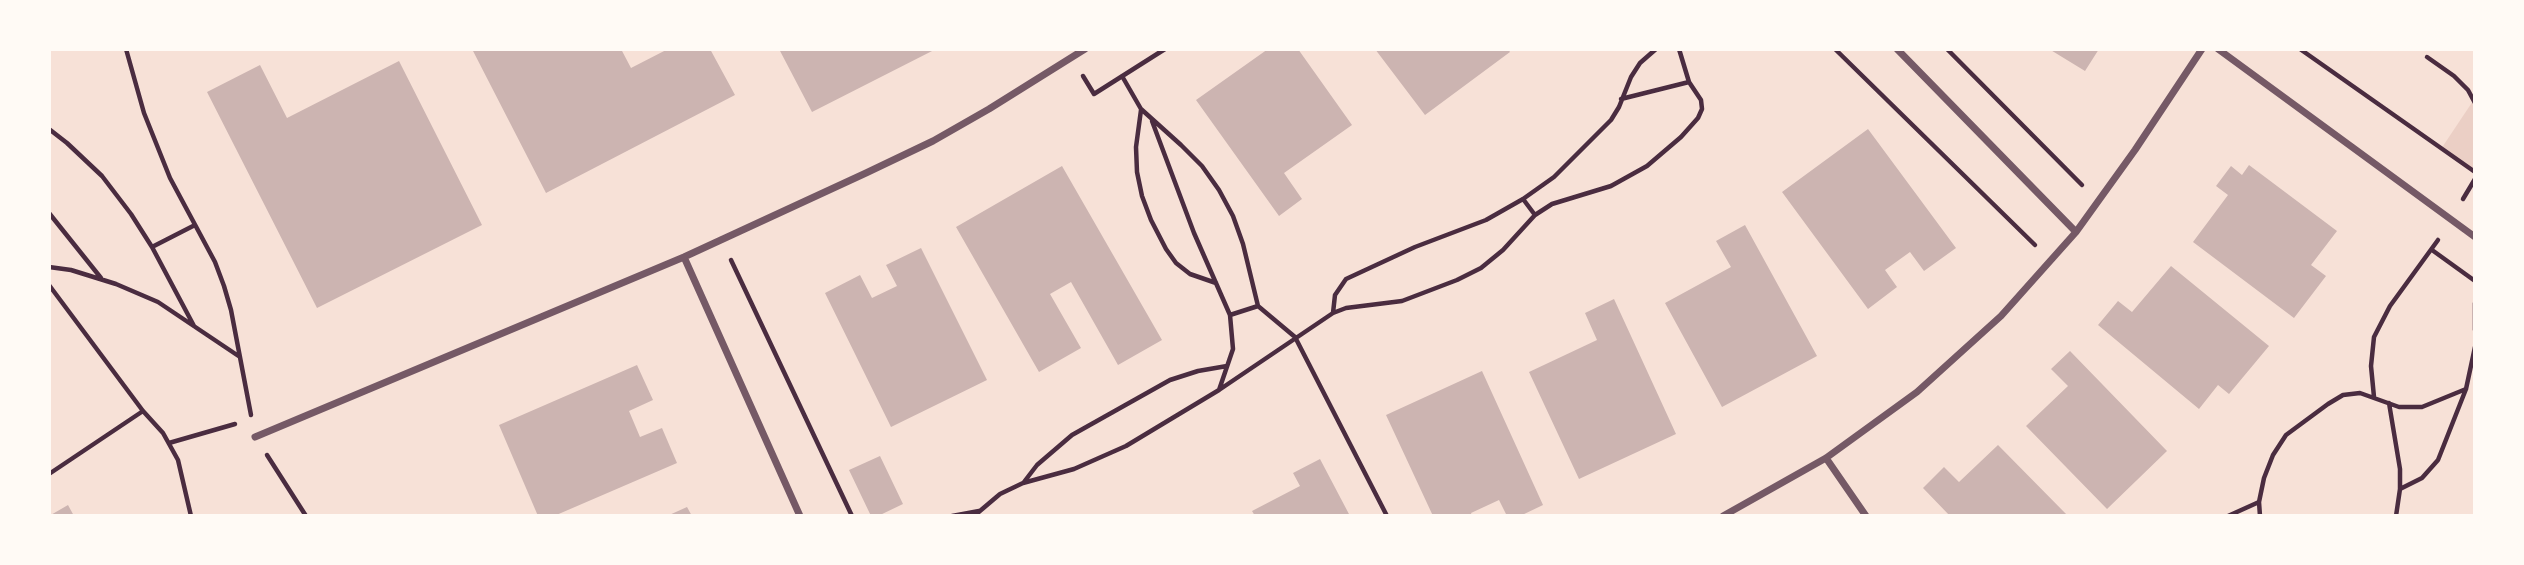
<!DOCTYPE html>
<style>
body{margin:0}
#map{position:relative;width:2524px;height:565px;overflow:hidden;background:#f7e1d7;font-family:Signika,sans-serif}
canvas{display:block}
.frame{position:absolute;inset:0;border:51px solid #fffaf5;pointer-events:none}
</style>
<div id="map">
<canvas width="2524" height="565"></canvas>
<div class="frame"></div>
</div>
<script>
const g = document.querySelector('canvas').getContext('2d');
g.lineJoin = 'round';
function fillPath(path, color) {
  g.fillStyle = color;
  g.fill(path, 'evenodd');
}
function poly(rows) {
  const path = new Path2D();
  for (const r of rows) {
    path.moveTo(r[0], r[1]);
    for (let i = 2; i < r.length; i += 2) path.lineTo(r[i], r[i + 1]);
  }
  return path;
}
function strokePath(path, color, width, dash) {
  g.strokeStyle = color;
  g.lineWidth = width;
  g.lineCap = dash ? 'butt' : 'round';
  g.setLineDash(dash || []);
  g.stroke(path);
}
fillPath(poly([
 [2475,98,2475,173,2441,149]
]), '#ebcfc5');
fillPath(poly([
 [472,49,621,49,631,68,668,49,710,49,735,95,546,193],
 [779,49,936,49,812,112],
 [1268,49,1298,49,1352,125,1284,173,1302,199,1279,216,1196,100],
 [1375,49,1508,49,1510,52,1425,115],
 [2049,49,2099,49,2085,71],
 [399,61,482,225,317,308,207,92,260,65,287,118],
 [1868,129,1956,248,1924,271,1910,252,1885,270,1897,287,1868,309,1782,192],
 [2249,165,2337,231,2311,265,2326,276,2294,318,2193,242,2228,195,2216,186,2231,166,2242,175],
 [1062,166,1162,340,1118,365,1071,282,1050,294,1081,348,1039,372,956,227],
 [1745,225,1817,356,1722,407,1665,303,1731,267,1716,241],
 [921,248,987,380,891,427,825,293,860,275,872,298,897,286,886,265],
 [2171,266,2269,346,2229,394,2218,385,2199,409,2098,325,2118,301,2132,312],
 [1614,299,1676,434,1579,479,1529,372,1597,340,1585,313],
 [2070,351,2167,451,2107,509,2026,426,2068,386,2051,369],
 [637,365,653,400,629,411,640,437,662,428,677,463,554,516,538,516,499,425],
 [1482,371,1543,505,1520,516,1507,516,1499,500,1471,513,1472,516,1433,516,1386,415],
 [1998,445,2068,516,1950,516,1923,488,1944,467,1959,482],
 [880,456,903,504,878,516,871,516,849,470],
 [1320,459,1350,516,1255,516,1252,511,1300,486,1293,473],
 [68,505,74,516,49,516],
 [687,507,692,516,667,516]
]), '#ccb4b1');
strokePath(poly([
 [126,49,144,113,170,178,215,262,224,286,231,310,251,415],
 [1835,49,2035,245],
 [1947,49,2082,185],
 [2300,49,2475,172],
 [2427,57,2454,76,2468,90,2475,103],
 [1083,76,1094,94,1165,49],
 [1122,76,1141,109,1181,145,1202,166,1219,190,1233,216,1243,244,1258,306,1295,337,1387,516],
 [1621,99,1689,82],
 [1141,110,1136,147,1137,172,1142,196,1151,220,1166,249,1176,263,1190,274,1216,283],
 [49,129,67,143,102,176,131,214,152,247,194,326],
 [1523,199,1535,215],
 [2463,199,2475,179],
 [49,213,101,278],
 [152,247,195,225],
 [2432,250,2475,281],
 [731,260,852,516],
 [49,267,71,270,116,284,158,302,240,357],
 [49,285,143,411,163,433,178,460,191,516],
 [2475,303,2475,330],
 [1333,313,1335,295,1346,279,1415,247,1486,220,1523,199,1554,177,1611,120,1619,107,1631,77,1640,63,1656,49],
 [1230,315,1258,306],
 [1219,390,1333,313,1346,308,1402,301,1457,280,1481,268,1503,250,1535,215,1552,204,1611,186,1647,166,1681,137,1698,118,1702,109,1701,100,1689,82,1679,49],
 [2374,397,2371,366,2374,337,2390,306,2438,240],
 [2389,403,2400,469,2400,489,2396,516],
 [169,443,235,424],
 [267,455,306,516],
 [49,474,143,411],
 [1024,482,1037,465,1072,435,1170,380,1198,371,1227,366],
 [2400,489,2422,478,2438,460,2466,389,2475,347],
 [952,516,979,511],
 [974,516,1000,494,1023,483,1074,469,1126,446,1219,390,1233,349,1230,315,1194,233,1152,121],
 [2228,516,2259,502],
 [2260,516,2259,502,2264,478,2273,455,2286,435,2328,404,2343,395,2360,393,2399,407,2422,407,2466,389]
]), '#4a2c40', 4.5);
strokePath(poly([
 [1897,49,2076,232],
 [2218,49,2475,237],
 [684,257,800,516],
 [255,437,684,257,866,173,933,141,989,109,1085,49],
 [1826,458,1866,516],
 [1723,516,1826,458,1917,392,2001,316,2076,232,2135,150,2202,49]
]), '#755966', 7);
</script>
